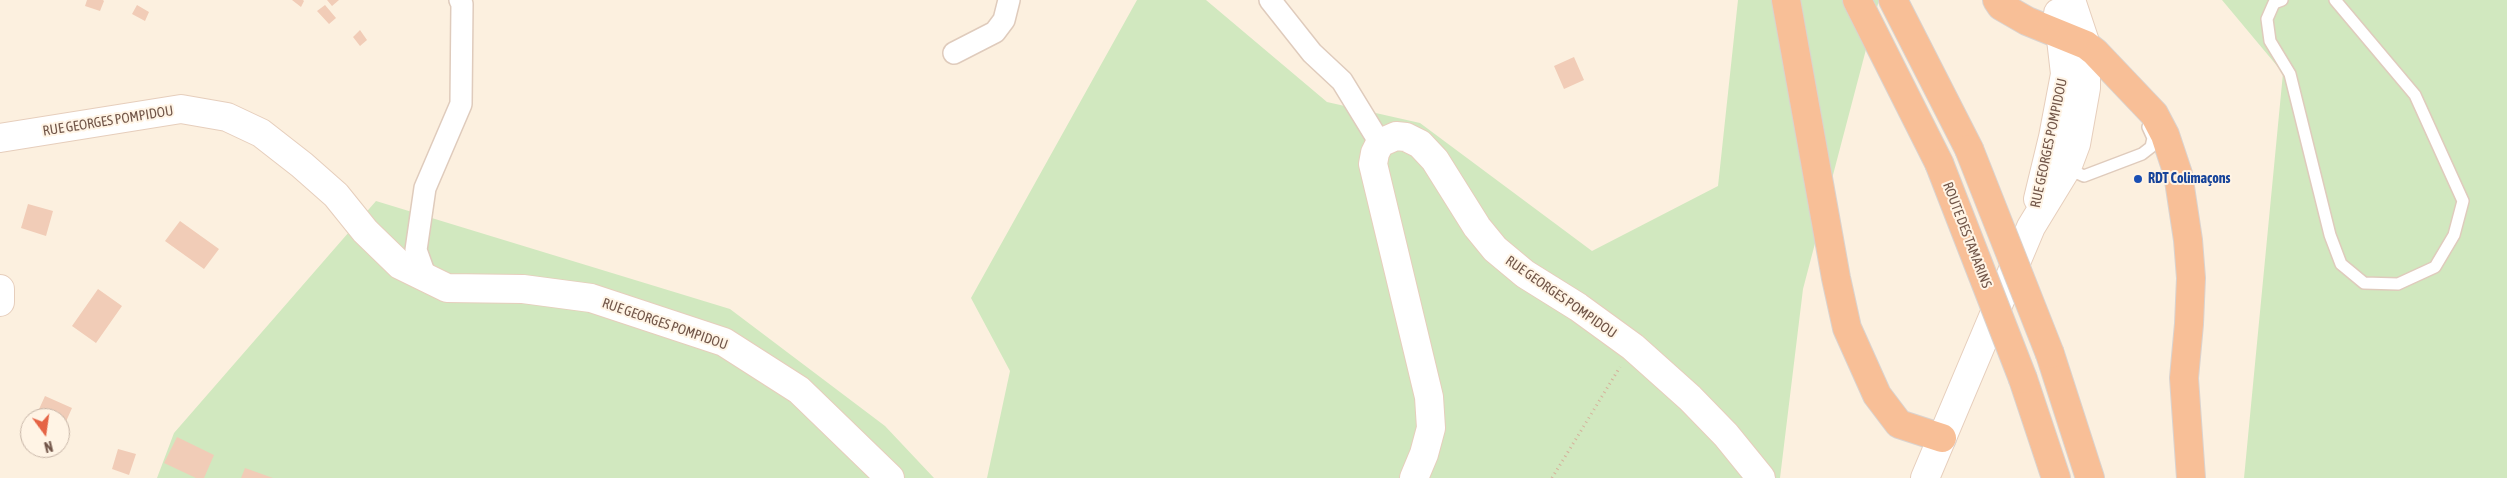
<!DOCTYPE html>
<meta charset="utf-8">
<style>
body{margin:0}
#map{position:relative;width:2507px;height:478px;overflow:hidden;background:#fcf0df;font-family:"Asap Condensed",sans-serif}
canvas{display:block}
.north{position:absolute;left:20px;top:408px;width:50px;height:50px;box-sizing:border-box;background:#fff4e5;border:1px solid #c6b4a6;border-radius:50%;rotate:166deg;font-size:14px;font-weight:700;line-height:20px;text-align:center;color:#715548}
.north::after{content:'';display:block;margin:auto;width:18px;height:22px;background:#e56445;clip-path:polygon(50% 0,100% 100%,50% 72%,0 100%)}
</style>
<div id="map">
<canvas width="2507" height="478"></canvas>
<div class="north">N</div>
</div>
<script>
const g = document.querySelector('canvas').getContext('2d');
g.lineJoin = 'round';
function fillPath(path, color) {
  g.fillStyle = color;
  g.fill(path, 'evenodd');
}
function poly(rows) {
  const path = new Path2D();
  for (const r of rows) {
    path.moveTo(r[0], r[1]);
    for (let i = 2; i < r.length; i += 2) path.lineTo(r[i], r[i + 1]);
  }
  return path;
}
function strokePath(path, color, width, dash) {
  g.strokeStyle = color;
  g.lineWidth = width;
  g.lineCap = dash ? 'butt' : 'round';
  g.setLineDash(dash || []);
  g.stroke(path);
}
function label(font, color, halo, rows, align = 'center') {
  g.font = font + ' "Asap Condensed",sans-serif';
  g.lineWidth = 4;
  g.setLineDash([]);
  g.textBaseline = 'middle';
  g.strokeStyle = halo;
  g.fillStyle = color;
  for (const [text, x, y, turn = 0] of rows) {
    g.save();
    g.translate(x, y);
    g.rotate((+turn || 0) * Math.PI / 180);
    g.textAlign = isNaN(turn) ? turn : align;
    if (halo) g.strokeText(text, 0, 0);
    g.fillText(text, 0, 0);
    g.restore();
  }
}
fillPath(poly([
 [1137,0,1206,0,1327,102,1420,123,1592,251,1718,186,1738,0,1879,0,1803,289,1780,478,987,478,1010,371,971,298],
 [2222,0,2507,0,2507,478,2244,478,2283,73],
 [376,201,730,309,885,426,934,478,157,478,174,433]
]), '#d1e8bf');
fillPath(poly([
 [87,0,103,0,104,1,100,11,85,6],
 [292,0,303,0,304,1,301,7],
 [327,0,339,0,332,6],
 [137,5,149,12,145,21,132,14],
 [325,5,336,18,329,24,317,11],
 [360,30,367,40,360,46,353,37],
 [1574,57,1584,80,1564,89,1554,66],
 [28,204,53,211,46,236,21,228],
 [180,221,219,249,204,269,165,241],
 [98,289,122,306,96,343,72,326],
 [45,396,72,408,60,435,60,418,35,418],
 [177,437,214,455,204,478,196,478,164,463],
 [118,449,136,454,129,475,112,469],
 [245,468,273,478,241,478]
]), '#f1ccb7');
const service = poly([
 [2282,0,2274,3,2267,19,2270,41,2290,74,2330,235,2341,264,2364,283,2398,284,2435,267,2454,235,2463,201,2415,95,2335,0],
 [2066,168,2084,176,2142,154,2151,147,2153,138,2148,127]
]);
const minor = poly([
 [1270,0,1312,53,1342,81,1380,143],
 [954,53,995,32,1004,20,1009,0],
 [426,278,416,250,425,188,461,104,462,4,460,0]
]);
const secondary = poly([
 [0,138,181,109,227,117,261,133,302,165,336,195,365,231,400,265,447,288,523,289,591,298,724,342,799,390,890,478],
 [2038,199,2053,137,2065,74,2058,13],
 [0,289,0,302],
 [1414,478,1424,454,1431,428,1429,397,1373,164,1375,153,1380,143,1396,136,1406,137,1420,144,1435,160,1477,227,1495,249,1525,274,1578,307,1633,347,1690,398,1726,435,1761,478],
 [1925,478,2031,227,2067,168,2076,144,2086,88,2086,45,2071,0]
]);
const trunk = poly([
 [1786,0,1836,278,1847,328,1877,395,1899,424,1942,438],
 [1857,0,1939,163],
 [1893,0,1969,149],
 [1997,0,2001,6,2027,21,2086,45,2095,52,2154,114,2165,135,2178,174,2188,240,2191,278,2189,324,2184,378,2191,478],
 [2050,354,2090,478],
 [2023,379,2056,478]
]);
strokePath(service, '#dfcbbc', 14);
strokePath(minor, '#dfcbbc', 24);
strokePath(secondary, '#e6cebc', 30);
strokePath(trunk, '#dad3cf', 30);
strokePath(poly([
 [1552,478,1620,367]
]), '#d5b09b', 3, [1, 4]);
strokePath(service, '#fff', 11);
strokePath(minor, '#fff', 21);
strokePath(secondary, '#fff', 28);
strokePath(trunk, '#f8bf97', 28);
const trunkBridge = poly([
 [1969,149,2050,354],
 [1939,163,2023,379]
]);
strokePath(trunkBridge, '#dad3cf', 30, []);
strokePath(trunkBridge, '#f8bf97', 28);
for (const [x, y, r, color] of [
 [2138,179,5,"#1a4fb4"]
]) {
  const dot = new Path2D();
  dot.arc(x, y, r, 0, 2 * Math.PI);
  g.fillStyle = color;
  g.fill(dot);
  strokePath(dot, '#fff4e5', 2);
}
label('14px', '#715548', '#fff4e5', [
 ["RUE GEORGES POMPIDOU",108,121,-9],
 ["RUE GEORGES POMPIDOU",2049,143,-78],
 ["ROUTE DES TAMARINS",1967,235,69],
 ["RUE GEORGES POMPIDOU",1561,297,35],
 ["RUE GEORGES POMPIDOU",665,324,19]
]);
label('bold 14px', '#164399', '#fff4e5', [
 ["RDT Colimaçons",2148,179]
], 'left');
</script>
